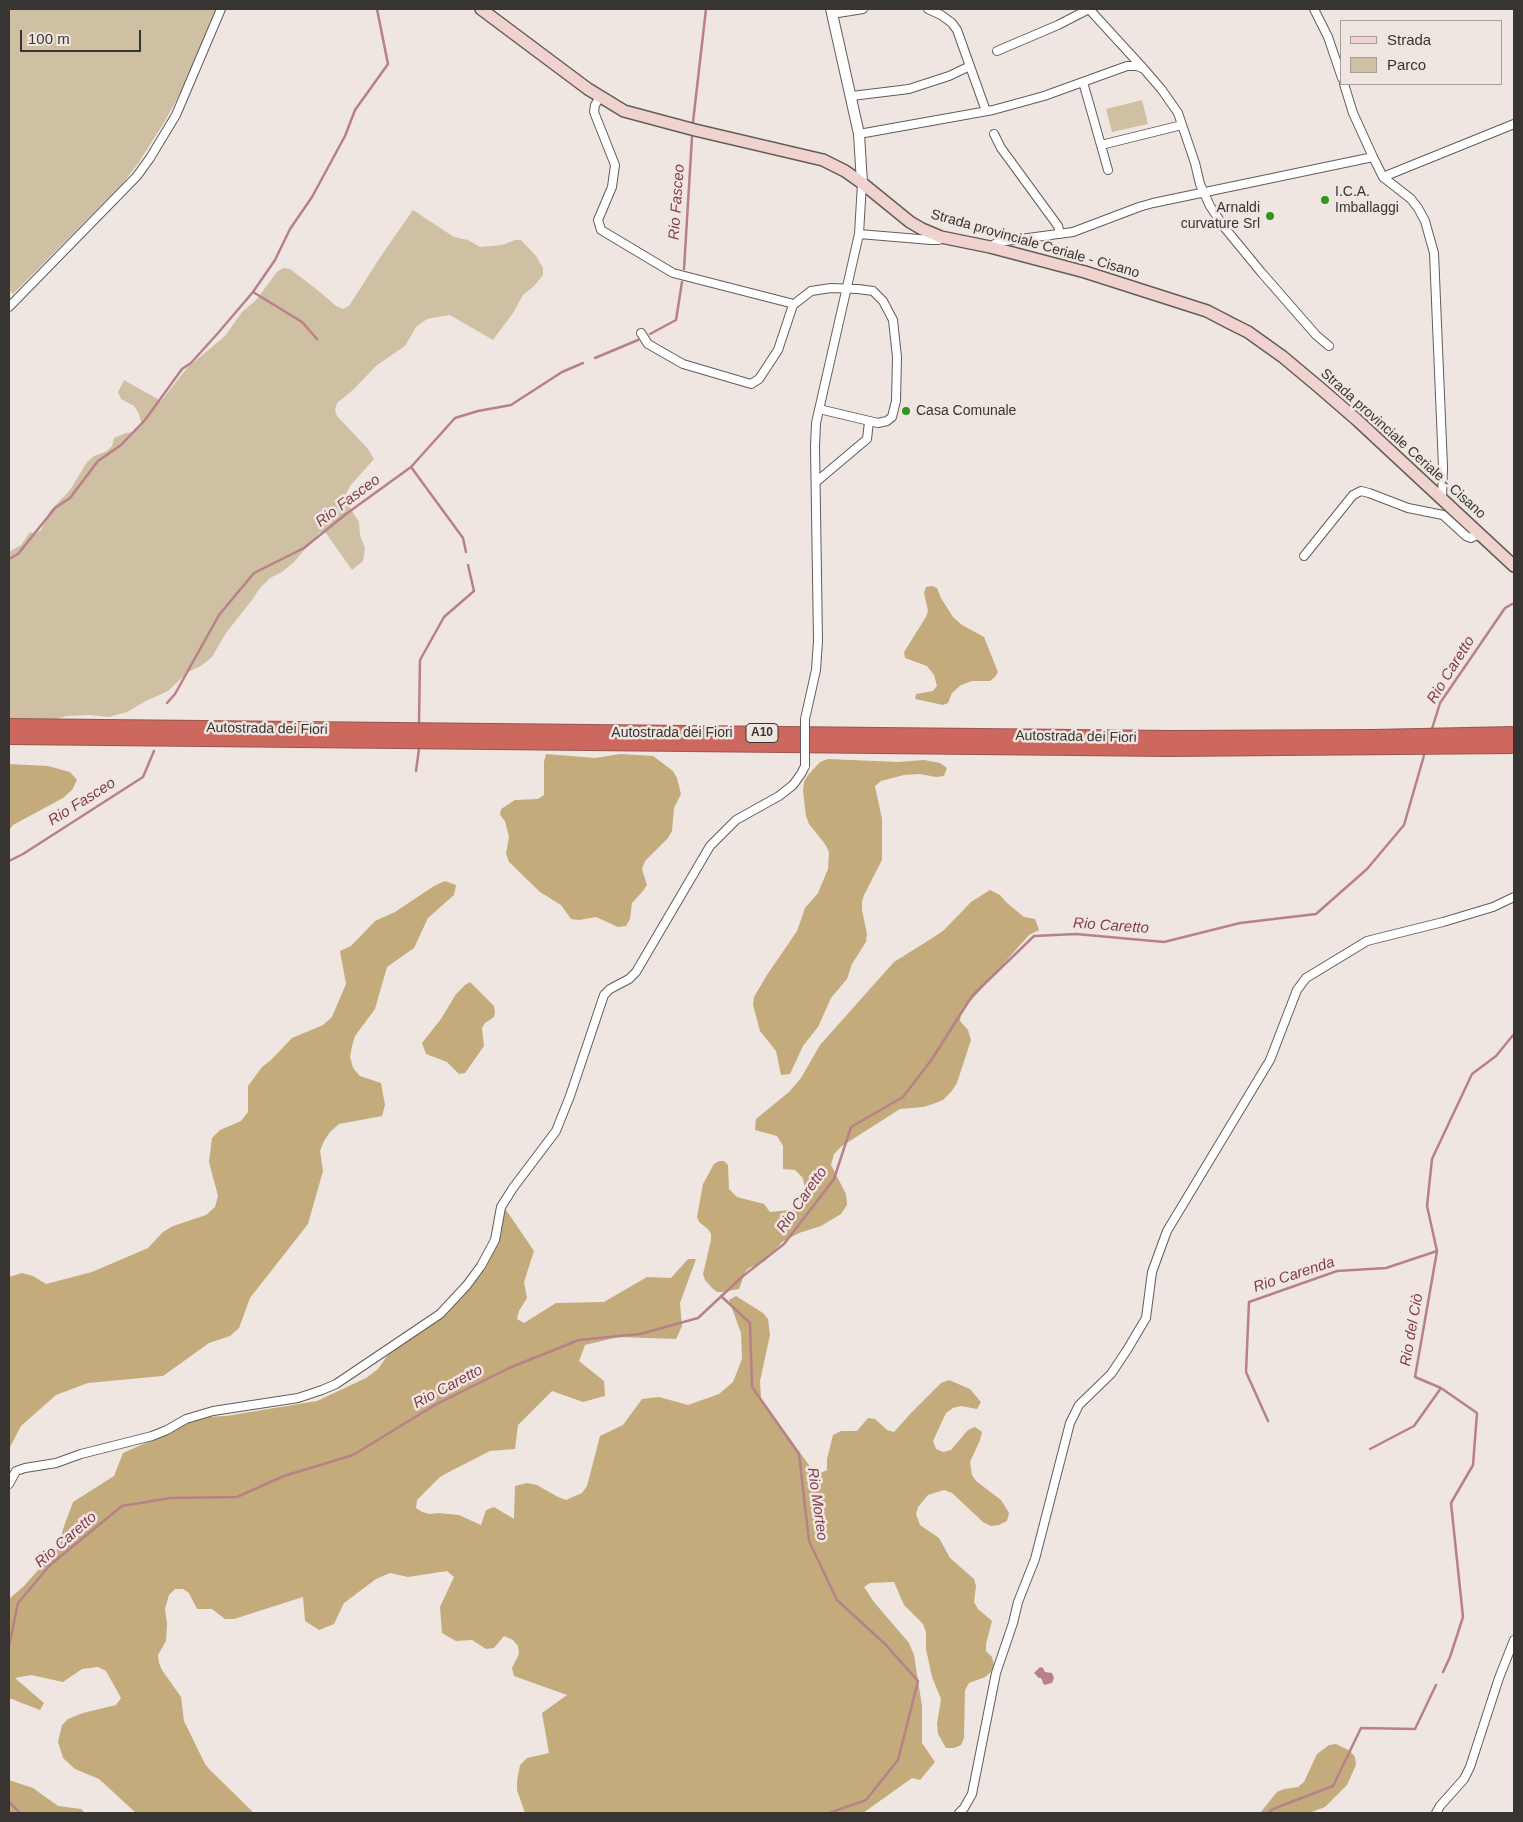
<!DOCTYPE html>
<meta charset="utf-8">
<style>
body{margin:0}
#map{position:relative;width:1523px;height:1822px;overflow:hidden;background:#efe6e2;font-family:Arial,sans-serif}
canvas{display:block}
.frame{position:absolute;inset:0;border:10px solid #373432;pointer-events:none}
.legend{position:absolute;left:1340px;top:20px;width:162px;height:65px;box-sizing:border-box;background:#efe6e2;border:1px solid #a59f9c;margin:0;padding:6px 9px;list-style:none;font-size:15px;color:#373432}
.legend li{display:flex;align-items:center;gap:10px;height:25px}
.legend b{width:25px;border:1px solid #a59f9c}
.scale{position:absolute;left:20px;top:30px;width:121px;height:22px;box-sizing:border-box;border:2px solid #373432;border-top:0;padding-left:6px;font-size:15px;line-height:18px;white-space:nowrap;color:#373432;-webkit-text-stroke:4px #efe6e2;paint-order:stroke}
</style>
<div id="map">
<canvas width="1523" height="1822"></canvas>
<div class="frame"></div>
<ul class="legend">
<li><b style="height:6px;background:#f0d2cf"></b>Strada</li>
<li><b style="height:14px;background:#cfc0a3"></b>Parco</li>
</ul>
<div class="scale">100 m</div>
</div>
<script>
const g = document.querySelector('canvas').getContext('2d');
g.lineJoin = 'round';
function fillPath(path, color) {
  g.fillStyle = color;
  g.fill(path, 'evenodd');
}
function poly(rows) {
  const path = new Path2D();
  for (const r of rows) {
    path.moveTo(r[0], r[1]);
    for (let i = 2; i < r.length; i += 2) path.lineTo(r[i], r[i + 1]);
  }
  return path;
}
function strokePath(path, color, width, dash) {
  g.strokeStyle = color;
  g.lineWidth = width;
  g.lineCap = dash ? 'butt' : 'round';
  g.setLineDash(dash || []);
  g.stroke(path);
}
function label(font, color, halo, rows, align = 'center') {
  g.font = font + ' Arial,sans-serif';
  g.lineWidth = 5;
  g.setLineDash([]);
  g.textBaseline = 'middle';
  g.strokeStyle = halo;
  g.fillStyle = color;
  for (const [text, x, y, turn = 0] of rows) {
    g.save();
    g.translate(x, y);
    g.rotate((+turn || 0) * Math.PI / 180);
    g.textAlign = isNaN(turn) ? turn : align;
    if (halo) g.strokeText(text, 0, 0);
    g.fillText(text, 0, 0);
    g.restore();
  }
}
fillPath(poly([
 [9,9,216,9,183,88,165,121,137,165,122,184,13,294,9,290],
 [1142,100,1148,124,1112,132,1106,109],
 [413,210,454,237,468,240,480,247,502,245,515,240,521,240,536,256,543,268,543,275,534,286,523,295,513,313,493,340,455,318,449,315,427,319,416,327,405,346,377,365,353,390,337,403,335,410,337,416,368,449,374,459,350,486,344,498,359,522,360,535,365,548,363,561,352,570,326,533,320,532,293,563,282,572,270,578,260,588,252,600,226,633,212,657,201,666,188,672,168,691,146,701,127,712,109,717,88,715,67,716,52,720,9,719,9,552,21,545,30,532,35,534,41,530,50,511,70,490,87,462,94,456,107,451,112,446,114,438,126,433,133,432,142,424,138,412,134,406,121,399,118,392,124,380,161,401,187,368,225,336,242,312,256,300,277,272,283,268,290,269,320,292,336,306,343,309,349,306,379,259]
]), '#cfc0a3');
fillPath(poly([
 [932,586,937,588,941,598,953,617,962,625,984,637,998,672,995,677,990,681,972,681,961,685,952,693,948,703,943,705,915,699,916,694,933,691,937,686,934,675,927,666,905,658,904,652,926,617,928,611,924,593,926,587],
 [546,754,595,758,620,754,653,756,673,771,677,778,681,794,674,808,672,831,668,838,645,861,642,869,647,885,643,891,632,903,630,919,626,926,618,927,596,917,579,920,571,919,561,905,540,892,509,862,506,854,509,837,505,821,500,815,501,809,515,800,538,799,544,795,544,762],
 [828,759,898,762,924,760,940,763,947,768,944,776,936,777,920,774,904,775,881,781,875,786,882,819,882,860,864,895,862,902,862,910,867,934,866,942,852,964,847,979,831,998,818,1027,803,1046,790,1074,781,1075,776,1051,760,1031,753,1005,754,997,767,975,797,931,805,908,818,893,828,869,829,852,825,844,809,824,806,816,803,791,804,782,808,775,820,762],
 [9,764,48,766,70,772,77,780,72,790,63,798,13,825,9,830],
 [445,881,456,885,454,895,428,918,414,948,387,967,375,1009,355,1036,352,1046,350,1057,353,1068,360,1076,381,1083,385,1105,382,1116,339,1124,330,1132,324,1141,320,1151,323,1171,308,1224,250,1298,239,1328,230,1336,209,1343,163,1376,88,1383,56,1395,21,1426,9,1449,9,1277,22,1273,33,1276,46,1284,92,1272,148,1248,163,1232,173,1226,206,1215,215,1207,218,1196,209,1162,212,1138,220,1130,241,1121,248,1112,248,1086,262,1067,271,1060,292,1038,323,1025,332,1017,346,984,340,951,351,946,375,921,395,912,434,886],
 [990,890,1000,895,1007,903,1024,917,1035,919,1039,930,1029,935,961,1012,960,1021,968,1030,971,1040,957,1083,951,1092,943,1100,933,1104,923,1107,900,1109,842,1146,834,1154,831,1165,846,1194,847,1205,841,1214,821,1226,799,1233,782,1242,765,1261,749,1268,745,1272,739,1289,722,1292,717,1292,712,1288,705,1280,703,1274,711,1240,711,1234,708,1229,699,1222,697,1217,703,1184,714,1164,719,1161,724,1161,728,1165,729,1189,737,1197,764,1204,770,1212,799,1209,807,1201,803,1178,795,1170,783,1169,783,1146,777,1136,755,1130,756,1119,789,1092,801,1078,820,1045,894,962,934,937,944,930,971,902],
 [470,982,494,1006,495,1012,494,1017,485,1023,482,1028,484,1046,465,1073,459,1074,447,1062,426,1054,422,1043,441,1019,456,994,465,985],
 [504,1207,534,1251,524,1282,527,1298,519,1311,517,1319,524,1323,556,1303,604,1302,647,1277,671,1278,688,1259,696,1259,680,1303,682,1326,676,1339,618,1337,585,1345,579,1361,604,1381,605,1396,583,1402,552,1391,518,1425,515,1449,490,1451,447,1473,440,1477,417,1500,416,1508,422,1512,430,1514,438,1513,459,1515,481,1525,486,1510,494,1507,514,1519,515,1486,527,1483,537,1485,558,1497,566,1500,582,1493,587,1486,600,1436,623,1425,642,1399,659,1397,688,1405,719,1394,733,1382,742,1359,741,1333,729,1300,736,1296,763,1313,768,1319,770,1335,760,1381,761,1398,816,1475,827,1470,827,1459,833,1435,841,1431,857,1431,868,1418,875,1419,887,1430,894,1432,911,1413,941,1383,949,1380,970,1389,981,1402,977,1409,961,1406,953,1408,946,1413,933,1441,936,1449,943,1452,951,1450,968,1430,975,1427,982,1432,980,1440,970,1462,972,1475,976,1481,1001,1500,1009,1513,1007,1521,999,1525,991,1526,983,1522,952,1493,944,1490,928,1495,918,1507,916,1514,920,1525,939,1538,950,1558,974,1579,976,1586,974,1602,978,1609,992,1621,986,1644,986,1651,992,1657,994,1665,991,1672,985,1677,969,1683,965,1690,964,1738,961,1745,954,1748,946,1748,938,1734,937,1724,941,1699,932,1677,926,1649,926,1632,923,1624,904,1605,894,1582,870,1583,864,1587,874,1602,909,1643,914,1655,922,1706,922,1743,935,1762,920,1780,912,1778,863,1813,525,1813,517,1790,517,1781,520,1765,527,1758,549,1753,542,1713,567,1695,514,1676,512,1668,519,1654,518,1646,513,1640,504,1636,494,1648,486,1649,472,1640,456,1641,442,1633,440,1607,454,1577,447,1571,408,1577,390,1573,376,1579,344,1603,334,1624,319,1630,305,1621,303,1597,234,1619,225,1619,212,1609,197,1609,189,1593,183,1589,175,1589,169,1595,165,1609,167,1624,166,1641,158,1655,159,1663,162,1670,181,1697,184,1721,205,1764,210,1770,254,1813,136,1813,99,1779,75,1769,63,1758,58,1742,62,1725,68,1719,83,1713,116,1705,121,1698,106,1671,98,1667,82,1669,63,1682,31,1675,15,1678,44,1703,40,1710,9,1698,9,1599,24,1586,60,1545,63,1529,73,1502,114,1476,123,1453,168,1433,190,1422,204,1417,226,1416,317,1401,366,1378,378,1369,387,1356,407,1339,437,1322,462,1297,485,1269,501,1236],
 [1336,1744,1350,1751,1355,1757,1356,1765,1347,1785,1325,1807,1309,1813,1260,1813,1277,1792,1284,1789,1298,1787,1304,1782,1317,1754,1329,1745],
 [9,1780,33,1788,58,1806,81,1809,85,1813,9,1813]
]), '#c3ab7c');
fillPath(poly([
 [1040,1667,1043,1668,1045,1672,1052,1673,1054,1678,1052,1683,1044,1685,1041,1678,1039,1678,1034,1673]
]), '#b8818a');
strokePath(poly([
 [693,122,706,9],
 [684,269,692,137],
 [253,292,302,322,317,339],
 [650,334,676,320,682,282],
 [595,358,638,340],
 [411,467,463,538,466,552],
 [9,559,18,554,55,508,70,498,98,461,121,445,145,420,182,369,191,363,218,333,253,292,275,260,290,229,312,197,345,136,355,110,388,64,377,9],
 [167,703,175,694,219,615,254,573,304,548,346,514,411,467,455,418,478,411,511,405,562,372,583,363],
 [419,722,420,660,444,617,474,591,468,565],
 [1431,732,1440,703,1505,608,1514,603],
 [416,771,419,749],
 [9,861,23,854,143,777,154,751],
 [721,1296,750,1323,752,1387,799,1454,809,1541,837,1600,885,1644,918,1681,898,1760,866,1800,829,1813],
 [1268,1421,1246,1372,1249,1302,1337,1271,1386,1268,1437,1251],
 [1370,1449,1414,1426,1441,1388],
 [9,1646,18,1603,50,1565,122,1506,170,1498,237,1497,284,1476,353,1455,435,1405,509,1368,579,1340,640,1334,698,1318,743,1276,784,1244,834,1179,851,1127,903,1097,932,1059,972,996,1034,936,1076,934,1164,942,1240,923,1316,914,1367,869,1404,825,1425,752],
 [1443,1672,1450,1657,1463,1617,1451,1503,1473,1465,1477,1413,1441,1388,1415,1377,1437,1251,1427,1206,1432,1159,1472,1074,1496,1056,1514,1034],
 [9,1802,20,1813],
 [1268,1813,1273,1809,1333,1786,1361,1728,1415,1729,1436,1685]
]), '#b8818a', 2.5);
const minor = poly([
 [928,9,941,15,952,23,957,30,986,111],
 [1089,9,1143,68],
 [1314,9,1328,37,1342,78],
 [832,14,863,9],
 [997,51,1058,25,1089,9],
 [1083,82,1108,170],
 [1344,84,1353,113,1373,157,1383,177,1411,199,1418,208,1425,221,1434,253,1443,467,1442,499],
 [852,96,909,89,949,76,970,66],
 [600,97,595,105,594,112,615,165,612,187,598,220,601,230,673,273,790,303,793,305,778,350,759,379,751,384,683,364,648,344,641,333],
 [859,134,993,110,1044,96,1127,66,1137,66,1144,69,1162,90,1178,113,1195,163,1200,184,1210,206,1224,227,1261,272,1316,335,1329,346],
 [994,134,1001,148,1058,226,1060,234],
 [1101,145,1182,125],
 [1383,177,1514,124],
 [859,234,931,240,939,240,941,238],
 [990,247,998,242,1073,232,1139,207,1153,203,1373,157],
 [793,305,811,291,831,288,858,289,873,291,883,301,893,320,897,357,896,401,892,417,887,421,878,423,819,409],
 [9,307,137,176,150,158,176,115,221,9],
 [816,482,867,439,869,422],
 [1304,556,1353,495,1361,491,1369,493,1408,508,1443,515,1466,536,1471,538,1479,534],
 [805,719,816,670,818,641,815,446,816,423,859,234,862,183],
 [9,1484,16,1471,25,1468,56,1463,81,1454,152,1436,167,1430,186,1419,213,1411,298,1398,322,1390,336,1384,440,1314,467,1285,481,1266,495,1240,501,1207,513,1188,556,1131,570,1096,604,995,610,989,629,979,636,972,710,846,736,820,779,796,793,785,801,774,805,766],
 [959,1813,964,1808,972,1794,996,1673,1013,1623,1018,1602,1035,1559,1070,1423,1079,1405,1111,1374,1127,1350,1146,1318,1152,1272,1167,1231,1270,1060,1297,990,1306,978,1367,941,1443,922,1493,907,1514,897],
 [1436,1813,1440,1806,1464,1779,1470,1767,1499,1678,1514,1640]
]);
const tertiary = poly([
 [831,9,859,134,862,183]
]);
const secondary = poly([
 [481,9,588,89,624,111,695,130,823,160,845,171,862,183,910,222,922,229,941,237,990,247,1085,272,1207,311,1230,323,1248,332,1283,357,1320,388,1357,420,1514,566]
]);
const motorway = poly([
 [9,726,1173,738,1372,737,1514,734],
 [9,737,1169,749,1514,746]
]);
strokePath(minor, '#645c59', 10);
strokePath(tertiary, '#645c59', 12);
strokePath(secondary, '#645c59', 14);
strokePath(motorway, '#98564f', 16);
strokePath(minor, '#fff', 8);
strokePath(tertiary, '#fff', 10);
strokePath(secondary, '#f0d2cf', 11);
strokePath(motorway, '#cc685e', 14);
const minorBridge = poly([
 [805,719,805,766]
]);
strokePath(minorBridge, '#645c59', 10, []);
strokePath(minorBridge, '#fff', 8);
for (const [x, y, r, color] of [
 [1325,200,5,"#2e961d"],
 [1270,216,5,"#2e961d"],
 [906,411,5,"#2e961d"]
]) {
  const dot = new Path2D();
  dot.arc(x, y, r, 0, 2 * Math.PI);
  g.fillStyle = color;
  g.fill(dot);
  strokePath(dot, '#efe6e2', 2);
}
for (const [x, y, w] of [
 [762,733,32]
]) {
  const box = new Path2D();
  box.roundRect(x - w / 2, y - 9.5, w, 19, 4);
  g.fillStyle = '#efe6e2';
  g.fill(box);
  strokePath(box, '#373432', 1);
}
label('bold 12px', '#373432', null, [
 ["A10",762,733]
]);
label('14px', '#373432', '#efe6e2', [
 ["I.C.A.",1335,192],
 ["Imballaggi",1335,208],
 ["Arnaldi",1260,208,"right"],
 ["curvature Srl",1260,224,"right"],
 ["Casa Comunale",916,411]
], 'left');
label('14px', '#373432', '#efe6e2', [
 ["Strada provinciale Ceriale - Cisano",1035,244,16],
 ["Strada provinciale Ceriale - Cisano",1403,444,42],
 ["Autostrada dei Fiori",267,729,1],
 ["Autostrada dei Fiori",672,733],
 ["Autostrada dei Fiori",1076,737,1]
]);
label('italic 15px', '#833c4c', '#efe6e2', [
 ["Rio Fasceo",677,202,-86],
 ["Rio Fasceo",348,501,-37],
 ["Rio Caretto",1451,670,-58],
 ["Rio Fasceo",82,802,-32],
 ["Rio Caretto",1111,926,4],
 ["Rio Caretto",802,1200,-55],
 ["Rio Carenda",1294,1275,-18],
 ["Rio del Ciò",1412,1330,-80],
 ["Rio Caretto",448,1387,-28],
 ["Rio Morteo",817,1504,82],
 ["Rio Caretto",66,1540,-41]
]);
</script>
